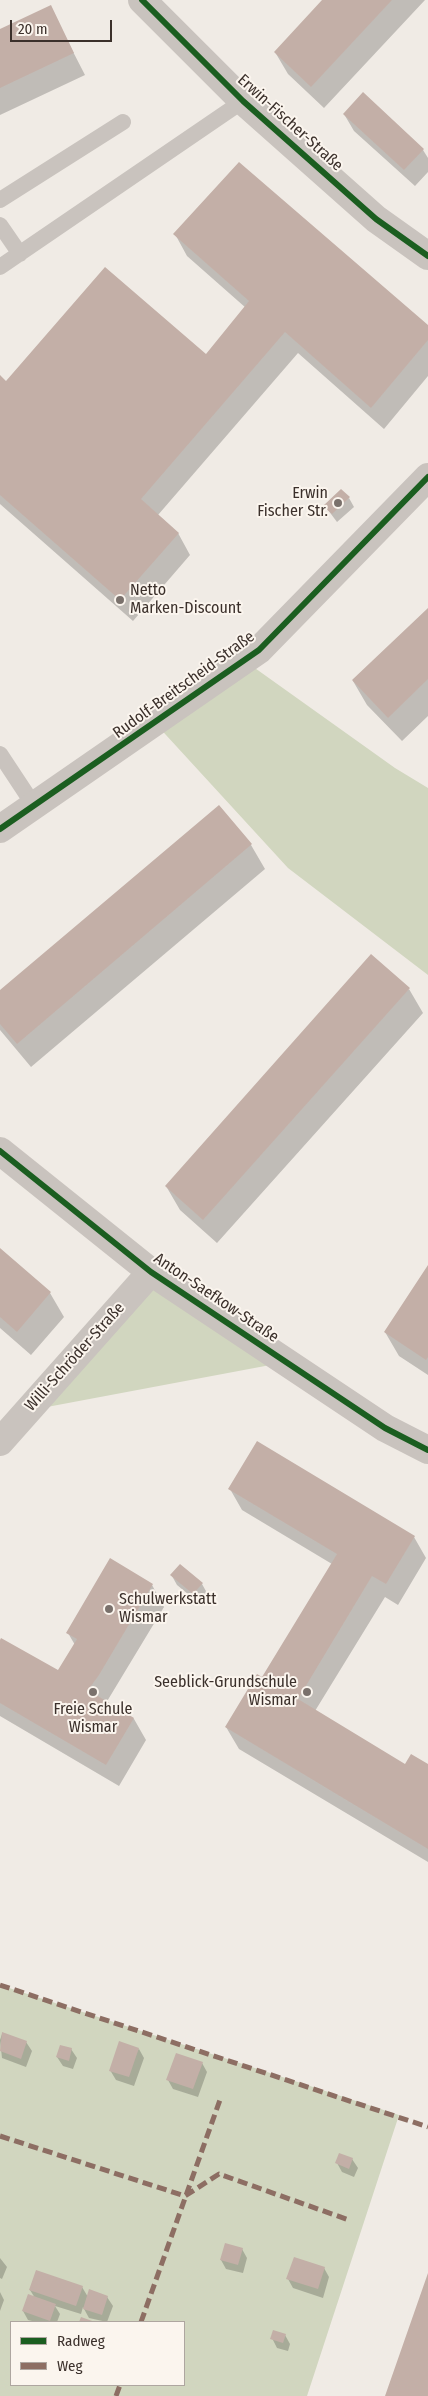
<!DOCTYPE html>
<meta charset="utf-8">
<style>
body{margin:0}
#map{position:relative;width:428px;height:2396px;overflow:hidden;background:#f0ebe5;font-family:"Fira Sans Condensed",sans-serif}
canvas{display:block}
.legend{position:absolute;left:10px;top:2321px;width:175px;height:65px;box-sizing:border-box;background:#fbf5ee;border:1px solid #aea6a0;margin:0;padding:6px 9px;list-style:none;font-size:15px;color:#3b302b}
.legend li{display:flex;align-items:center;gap:10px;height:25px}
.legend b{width:25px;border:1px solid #aea6a0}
.scale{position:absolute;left:10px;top:20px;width:102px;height:22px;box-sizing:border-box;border:2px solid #3b302b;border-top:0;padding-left:6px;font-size:15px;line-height:18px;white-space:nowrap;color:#3b302b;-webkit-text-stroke:4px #fbf5ee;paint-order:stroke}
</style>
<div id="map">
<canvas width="428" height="2396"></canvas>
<ul class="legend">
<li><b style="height:6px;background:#1b5e20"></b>Radweg</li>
<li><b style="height:6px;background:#8d6e63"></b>Weg</li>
</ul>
<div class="scale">20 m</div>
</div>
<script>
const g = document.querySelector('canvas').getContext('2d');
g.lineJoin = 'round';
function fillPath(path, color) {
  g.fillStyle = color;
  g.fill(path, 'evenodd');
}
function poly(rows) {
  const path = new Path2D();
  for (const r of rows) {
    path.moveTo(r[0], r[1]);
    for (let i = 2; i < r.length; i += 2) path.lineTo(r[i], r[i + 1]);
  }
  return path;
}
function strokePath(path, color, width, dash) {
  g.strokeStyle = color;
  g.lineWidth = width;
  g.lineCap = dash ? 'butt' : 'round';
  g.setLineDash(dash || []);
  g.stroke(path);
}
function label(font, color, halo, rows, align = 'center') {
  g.font = font + ' "Fira Sans Condensed",sans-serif';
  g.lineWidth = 4;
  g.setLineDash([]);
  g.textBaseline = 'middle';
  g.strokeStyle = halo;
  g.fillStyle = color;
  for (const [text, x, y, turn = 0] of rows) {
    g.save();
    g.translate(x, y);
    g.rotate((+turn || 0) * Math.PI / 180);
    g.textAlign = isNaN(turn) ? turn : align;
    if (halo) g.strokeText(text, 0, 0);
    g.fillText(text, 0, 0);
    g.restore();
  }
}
fillPath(poly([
 [245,661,395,768,428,788,428,975,288,868,155,723],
 [151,1272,281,1363,31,1410],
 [0,1985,399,2115,307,2396,0,2396],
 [11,2322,184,2322,184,2385,11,2385]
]), '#d1d6bf');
fillPath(poly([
 [324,0,425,0,324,108,288,74,275,52],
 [50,7,85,75,0,115,0,31],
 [363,94,423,150,428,158,428,172,415,186,354,131,344,114],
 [175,234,428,327,428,376,384,429,298,353,158,515,178,533,190,555,133,621,0,504,0,377,6,383,206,355,246,308,187,256],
 [349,498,354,507,337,522,325,506],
 [428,609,428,716,402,741,367,705,353,681],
 [219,807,251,845,265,869,31,1067,0,1030,0,992],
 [409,989,423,1013,217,1243,180,1210,166,1186],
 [0,1250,50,1293,64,1317,31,1355,0,1328],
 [428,1267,428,1375,399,1356,385,1332],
 [230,1489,414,1537,426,1558,398,1605,385,1597,315,1711,406,1766,428,1765,428,1862,239,1749,226,1727,263,1678,332,1564,242,1510],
 [172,1576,202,1584,207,1593,199,1603,177,1585],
 [152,1585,164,1607,106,1703,134,1719,146,1740,119,1786,0,1716,0,1642,58,1671,75,1645,68,1633],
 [2,2034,26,2042,32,2051,26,2067,2,2058,0,2040],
 [71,2049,77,2058,73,2069,63,2066,57,2057],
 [139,2049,144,2058,134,2086,116,2080,110,2070],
 [202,2063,207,2072,198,2097,173,2089,168,2080],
 [352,2159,358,2168,354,2177,342,2172,337,2163],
 [242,2249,247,2258,243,2273,226,2269,221,2260],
 [0,2258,7,2267,2,2279,0,2278],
 [324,2268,329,2277,323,2298,293,2288,288,2279],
 [82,2287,88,2297,107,2297,113,2306,107,2322,89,2318,83,2307,81,2314,55,2306,60,2314,57,2322,36,2322,28,2320,23,2311,35,2298,30,2290],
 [0,2292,4,2300,0,2311],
 [285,2335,290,2344,288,2351,277,2348,272,2338]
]), '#0003');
fillPath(poly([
 [322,0,392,0,311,87,274,52],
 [51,5,74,53,0,88,0,29],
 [363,92,424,149,404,170,343,114],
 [239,162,428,325,428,340,371,408,285,332,141,499,179,533,120,600,0,495,0,375,6,381,105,267,206,354,249,301,173,234],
 [341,489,350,497,332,514,323,506],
 [428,608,428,679,388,718,352,680],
 [219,805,252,844,17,1044,0,1024,0,990],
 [371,954,410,988,203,1220,165,1186],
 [0,1248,51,1292,17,1332,0,1317],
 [428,1265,428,1357,426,1360,384,1332],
 [257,1441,415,1536,386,1584,372,1576,298,1699,405,1764,411,1754,428,1764,428,1849,225,1727,257,1674,262,1677,337,1554,228,1489],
 [110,1558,153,1584,99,1675,88,1690,134,1718,106,1765,0,1703,0,1640,1,1638,58,1670,77,1639,66,1633],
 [180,1564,203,1583,193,1594,170,1575],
 [2,2032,27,2041,21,2059,0,2051],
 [119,2041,139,2048,129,2077,109,2071],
 [60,2045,72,2048,69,2061,56,2057],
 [176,2053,203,2062,193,2089,166,2080],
 [339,2153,353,2158,349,2169,335,2163],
 [225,2243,243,2248,238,2265,220,2260],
 [294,2257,325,2267,318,2289,286,2279],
 [36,2270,83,2286,76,2306,29,2290],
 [428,2273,428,2396,385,2396],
 [89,2289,108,2296,102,2315,83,2309],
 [28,2294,56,2304,50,2321,22,2311],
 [81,2317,95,2322,79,2322],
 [273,2330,286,2334,283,2343,270,2339]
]), '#c3afa7');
strokePath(poly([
 [0,200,123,122],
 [0,225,20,254],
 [0,267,243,101],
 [0,754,35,807]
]), '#c9c3be', 16);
strokePath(poly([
 [142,0,243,101,376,219,428,256],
 [0,829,259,650,428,477],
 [0,1151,151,1272,385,1428,428,1450],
 [0,1442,151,1272]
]), '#c9c3be', 28);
strokePath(poly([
 [0,1985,428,2127],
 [0,2136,185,2196,219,2174,349,2220],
 [141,2322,221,2097],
 [116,2396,120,2385]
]), '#8d6e63', 5, [10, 5]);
strokePath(poly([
 [142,0,243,101,376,219,428,256],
 [0,829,259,650,428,477],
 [0,1151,151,1272,385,1428,428,1450]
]), '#1b5e20', 6);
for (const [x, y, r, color] of [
 [338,503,5,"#7a716c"],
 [120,600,5,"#7a716c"],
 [109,1609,5,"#7a716c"],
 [93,1692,5,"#7a716c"],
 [307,1692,5,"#7a716c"]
]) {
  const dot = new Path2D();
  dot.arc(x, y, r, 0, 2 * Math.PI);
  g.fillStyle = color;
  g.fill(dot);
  strokePath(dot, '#fbf5ee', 2);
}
label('16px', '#3b302b', '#fbf5ee', [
 ["Erwin-Fischer-Straße",290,123,42],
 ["Rudolf-Breitscheid-Straße",184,685,-36],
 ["Anton-Saefkow-Straße",216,1298,34],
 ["Willi-Schröder-Straße",75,1357,-48]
]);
label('16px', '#3b302b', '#fbf5ee', [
 ["Erwin",328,494],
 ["Fischer Str.",328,512],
 ["Netto",130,591,"left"],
 ["Marken-Discount",130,609,"left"],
 ["Schulwerkstatt",119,1600,"left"],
 ["Wismar",119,1618,"left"],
 ["Seeblick-Grundschule",297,1683],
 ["Wismar",297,1701],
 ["Freie Schule",93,1710,"center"],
 ["Wismar",93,1728,"center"]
], 'right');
</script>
